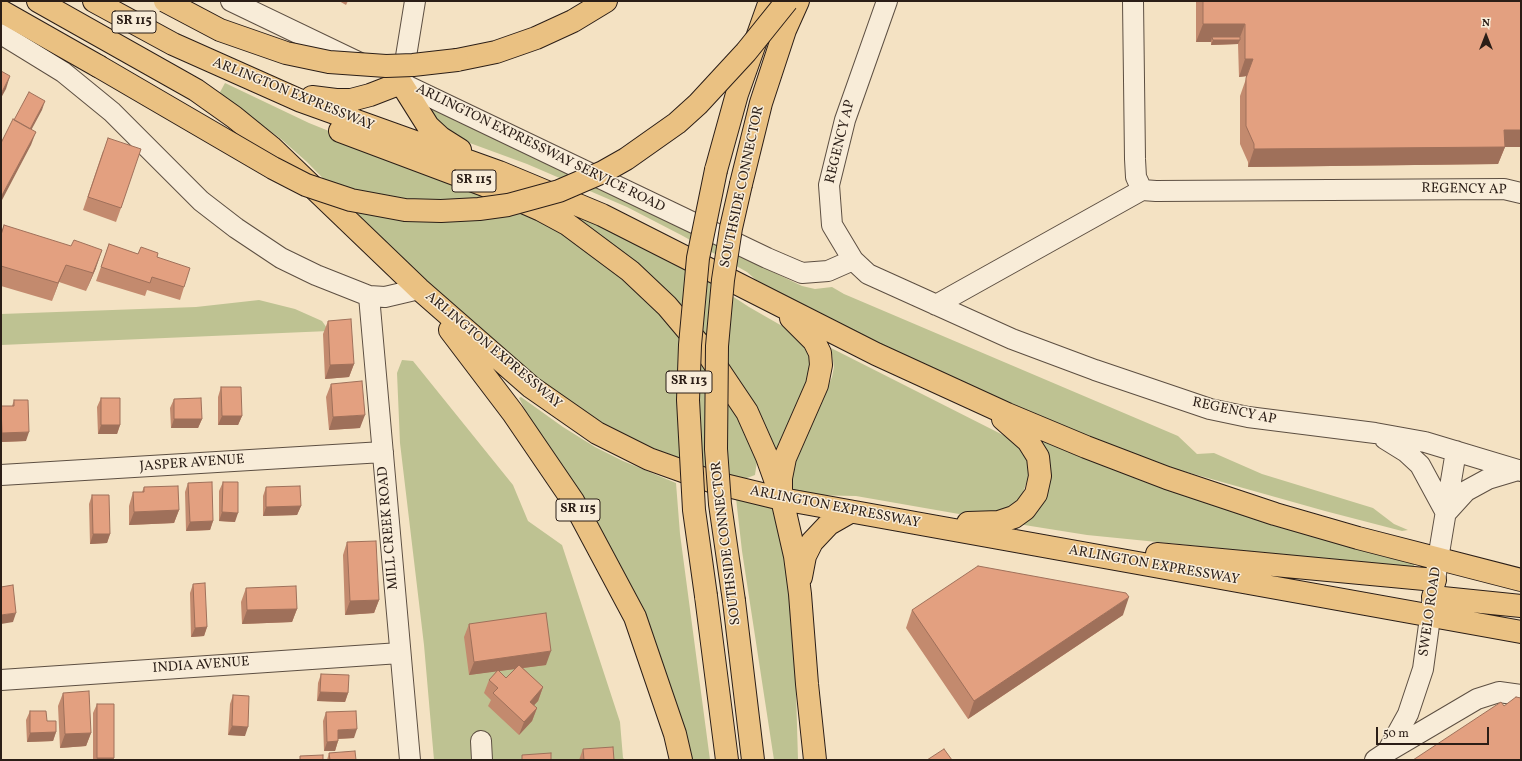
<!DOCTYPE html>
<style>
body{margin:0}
#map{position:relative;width:1522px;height:761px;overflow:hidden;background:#f4e2c3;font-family:Vollkorn,serif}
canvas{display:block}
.frame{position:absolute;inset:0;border:2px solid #2b1e17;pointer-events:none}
.north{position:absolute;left:1466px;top:16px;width:40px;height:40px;-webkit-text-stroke:3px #f8ecd8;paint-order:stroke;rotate:0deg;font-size:11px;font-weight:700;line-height:16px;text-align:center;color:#2b1e17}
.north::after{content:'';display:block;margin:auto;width:14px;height:18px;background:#2b1e17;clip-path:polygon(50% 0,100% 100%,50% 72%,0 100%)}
.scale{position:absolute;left:1376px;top:727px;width:113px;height:18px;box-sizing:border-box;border:2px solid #2b1e17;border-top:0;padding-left:5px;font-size:12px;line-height:14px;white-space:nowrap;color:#2b1e17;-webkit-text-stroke:3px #f8ecd8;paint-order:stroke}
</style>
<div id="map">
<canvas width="1522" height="761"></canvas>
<div class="frame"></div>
<div class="north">N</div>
<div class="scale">50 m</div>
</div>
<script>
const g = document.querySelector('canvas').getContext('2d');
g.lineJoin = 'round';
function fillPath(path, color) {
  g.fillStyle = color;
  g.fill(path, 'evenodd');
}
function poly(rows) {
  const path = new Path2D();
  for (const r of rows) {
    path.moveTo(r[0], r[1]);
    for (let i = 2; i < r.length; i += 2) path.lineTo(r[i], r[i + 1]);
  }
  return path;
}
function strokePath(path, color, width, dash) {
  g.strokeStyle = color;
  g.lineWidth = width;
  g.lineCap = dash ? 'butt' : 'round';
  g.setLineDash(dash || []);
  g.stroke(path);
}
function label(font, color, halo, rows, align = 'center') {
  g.font = font + ' Vollkorn,serif';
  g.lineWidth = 3;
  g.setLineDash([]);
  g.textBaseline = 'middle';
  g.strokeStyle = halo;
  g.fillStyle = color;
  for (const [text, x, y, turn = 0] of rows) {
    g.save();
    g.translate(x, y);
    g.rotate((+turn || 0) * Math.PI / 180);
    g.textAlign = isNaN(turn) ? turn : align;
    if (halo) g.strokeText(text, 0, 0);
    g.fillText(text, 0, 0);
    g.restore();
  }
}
fillPath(poly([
 [225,83,309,123,540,216,649,297,706,368,745,428,757,461,755,475,747,478,736,479,628,440,533,379,405,262,307,162,281,139,219,94],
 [427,106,802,286,815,289,832,287,844,294,1178,436,1197,454,1214,453,1262,474,1373,508,1394,524,1408,530,1402,531,1325,511,1165,466,1002,402,890,351,810,310,756,280,747,272,683,236,627,207,527,164,448,135],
 [557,205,680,262,749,307,803,338,816,362,776,456,695,323],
 [259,300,295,309,322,321,329,331,1,345,1,314,196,307],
 [831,348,1007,437,1023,451,1028,464,1029,476,1022,495,1014,504,1006,510,995,512,959,514,856,496,807,495,790,492,787,481,832,377,834,367],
 [402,360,413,361,513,485,528,521,562,545,620,722,623,758,625,760,434,760,424,645,400,443,397,373],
 [521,397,563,427,595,447,623,461,676,483,680,534,710,760,688,760,684,742,532,423,519,398],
 [1038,436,1415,564,1413,567,1408,567,1087,535,1018,524,1020,521],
 [736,498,775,508,784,550,794,622,798,760,774,760,742,551]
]), '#bec292');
const minor = poly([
 [231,1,360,63],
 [887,1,845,120,829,185,832,225,853,260,868,274,1012,339,1095,370,1210,409,1248,417,1375,433,1425,442,1521,471],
 [1133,1,1135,159,1136,177,1142,190,1156,191,1504,189,1521,193],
 [1,34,63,72,112,112,201,201,236,228,281,258,316,275,369,296,385,297,419,289],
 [395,80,767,258,802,273,828,271,853,260],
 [402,81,415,1],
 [369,296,410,760],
 [936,305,1142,190],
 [1385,439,1406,452,1420,465,1446,513],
 [1,475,383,452],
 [1446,513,1466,491,1488,479,1518,470],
 [1,680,400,653],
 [481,741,482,760],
 [1387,752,1477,699,1499,692,1521,695],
 [1375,760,1387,752,1408,714,1423,669,1438,559,1456,451]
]);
const highway = poly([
 [38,1,196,90,234,117,271,147,419,289,531,387,597,433,649,459,716,483,782,499,1521,632],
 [94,1,173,44,301,101,499,172,602,215,876,354,1007,414,1086,447,1167,478,1275,514,1358,538,1521,580],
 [1,11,98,66],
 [457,60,496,52,536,38,573,21,606,1],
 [312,97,336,100,351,100,370,95,401,83,428,126,441,138,460,150],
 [340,131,484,185,541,210,567,224,630,271,667,306,710,357,747,412,767,457,782,499,795,556,800,594,807,684,815,760],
 [716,170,737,94,770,1],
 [741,184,761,103,785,30,798,1],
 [450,330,513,413,573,501,635,617,675,734,681,760],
 [781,489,781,478,785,458,817,385,821,365,820,353,814,341,791,318],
 [968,523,999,522,1014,517,1025,509,1036,494,1040,476,1038,457,1028,441,1003,419],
 [1157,554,1435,580],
 [801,577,805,556,812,542,829,524,850,512],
 [706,596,727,760],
 [1433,597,1521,606],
 [734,601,753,760]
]);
strokePath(minor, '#5d4f42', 22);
strokePath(highway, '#2b1e17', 24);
strokePath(minor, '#f8ecd8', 20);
strokePath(highway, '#eac182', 22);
const highwayBridge = poly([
 [165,1,220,30,286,53,329,62,386,66,413,65,457,60],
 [98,66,273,168,306,185,351,200,405,210,441,211,479,209,508,205,559,191,603,172,626,159,677,123,698,104,746,52,787,1],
 [706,596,694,510,688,400,690,345,698,258,716,170],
 [734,601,720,504,716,449,717,346,723,280,731,228,741,184]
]);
strokePath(highwayBridge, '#2b1e17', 24, []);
strokePath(highwayBridge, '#eac182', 22);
fillPath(poly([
 [339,1,348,1,346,5],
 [1196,1,1521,1,1521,147,1505,147,1498,164,1248,167,1248,162,1240,144,1240,96,1247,76,1239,77,1238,44,1211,45,1211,42,1196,42],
 [103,151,121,208,116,222,83,210],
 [4,225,96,268,86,291,59,282,52,301,1,286,1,234],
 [109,244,138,254,157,257,184,287,180,300,147,290,145,296,96,281],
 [328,321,354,364,349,377,325,379,323,334],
 [331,384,360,428,329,430,326,397],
 [221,387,242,416,238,425,218,425,218,397],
 [101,398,120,425,117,434,98,434,97,407],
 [174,399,202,419,198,428,171,428,170,408],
 [14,400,26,441,1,442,1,406,12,406],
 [223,482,235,522,219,521,219,491],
 [188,483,213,521,210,530,186,531,185,492],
 [144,487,179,510,174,523,129,525,129,506,133,492,142,492],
 [266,487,301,506,297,515,263,516,263,496],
 [92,495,110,534,107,543,90,544,89,504],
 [347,542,379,600,374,613,345,615,343,555],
 [193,584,207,627,204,636,191,637,190,593],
 [246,588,297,609,292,622,242,624,241,602],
 [912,610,1123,615,968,719,906,628],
 [469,624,546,665,523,668,543,687,538,701,534,705,537,708,532,721,519,735,488,706,491,700,484,693,489,680,497,671,469,675,464,637],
 [515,669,506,678,498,671],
 [321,674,348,693,345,702,317,701,318,683],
 [63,693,91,733,86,746,60,748,58,706],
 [233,695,245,736,228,735,230,704],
 [97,704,114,758,113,760,93,760,93,713],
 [30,711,47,721,56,732,53,741,27,742,26,720],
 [326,712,354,738,338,739,338,741,335,751,324,751,323,721],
 [583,749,614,760,579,760],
 [329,753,356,760,327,760]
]), '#c38a6e');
fillPath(poly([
 [1203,24,1245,24,1239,40,1240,40,1238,44,1211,45,1213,40,1212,37,1211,42,1196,42],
 [1245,59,1253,59,1247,76,1239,77],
 [10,76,6,89,1,98,1,94],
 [45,101,42,110,27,138,30,129],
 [1504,130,1521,130,1521,147,1505,147,1498,164,1248,167,1254,149],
 [36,132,31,145,1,202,1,197],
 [102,250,96,268,86,291,93,273],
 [66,265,59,282,52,301,58,283],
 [354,364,349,377,325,379,330,365],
 [365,415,360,428,329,430,333,417],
 [222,416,242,416,238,425,218,425],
 [174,419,202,419,198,428,171,428],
 [101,425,120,425,117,434,98,434],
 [29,432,26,441,1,442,1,436,2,433],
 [301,506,297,515,263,516,266,507],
 [179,510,174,523,129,525,134,512],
 [222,512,238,513,235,522,219,521],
 [213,521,210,530,186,531,190,522],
 [93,534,110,534,107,543,90,544],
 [1129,597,1123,615,968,719,974,701],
 [379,600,374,613,345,615,350,601],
 [297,609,292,622,242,624,247,610],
 [16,613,13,622,1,624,1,615],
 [207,627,204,636,191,637,195,628],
 [551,651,546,665,469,675,474,662],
 [543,687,538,701,525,715,530,702],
 [320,692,348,693,345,702,317,701],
 [537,708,532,721,519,735,524,722],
 [232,726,248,727,245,736,228,735],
 [357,729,354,738,335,739,338,730],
 [56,732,53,741,27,742,30,733],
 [91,733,86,746,60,748,65,734],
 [338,741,335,751,324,751,327,742],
 [97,758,114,758,113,760,96,760]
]), '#9f705a');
const building = poly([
 [1203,1,1521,1,1521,130,1504,130,1505,147,1254,149,1254,144,1246,126,1246,78,1253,59,1245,59,1245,24,1203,24,1203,1],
 [1212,37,1240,37,1240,40,1213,40,1212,37],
 [1,71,10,76,1,94,1,71],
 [29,92,45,101,30,129,14,120,29,92],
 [13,119,36,132,1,197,1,143,13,119],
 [108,138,141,149,121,208,88,197,108,138],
 [4,225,71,246,74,240,102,250,93,273,66,265,58,283,1,266,1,235,4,225],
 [109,244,138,254,141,247,158,253,157,257,190,268,184,287,152,277,150,283,101,267,109,244],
 [351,319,354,364,330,365,328,321,351,319],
 [362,381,365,415,333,417,331,384,362,381],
 [221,387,241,387,242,416,222,416,221,387],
 [101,398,120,398,120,425,101,425,101,398],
 [201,398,202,419,174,419,174,399,201,398],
 [14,400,28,400,29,432,2,433,1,406,14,406,14,400],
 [212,482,213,521,190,522,188,483,212,482],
 [223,482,238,482,238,513,222,512,223,482],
 [178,486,179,510,134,512,133,492,144,492,144,487,178,486],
 [300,486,301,506,266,507,266,487,300,486],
 [92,495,109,495,110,534,93,534,92,495],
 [376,541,379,600,350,601,347,542,376,541],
 [978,566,1126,593,1129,597,974,701,912,610,978,566],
 [205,583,207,627,195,628,193,584,205,583],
 [13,585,16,613,1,615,1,587,13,585],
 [296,586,297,609,247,610,246,588,296,586],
 [546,613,551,651,474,662,469,624,546,613],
 [519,665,543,687,530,702,537,708,524,722,493,693,498,688,489,680,498,670,506,678,519,665],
 [321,674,349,675,348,693,320,692,321,674],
 [89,691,91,733,65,734,63,693,89,691],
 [233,695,249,696,248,727,232,726,233,695],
 [1516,697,1521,698,1521,760,1413,760,1501,702,1504,706,1516,697],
 [97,704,114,704,114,758,97,758,97,704],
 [30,711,46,711,47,721,56,721,56,732,30,733,30,711],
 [356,711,357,729,338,730,338,741,327,742,326,712,356,711],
 [613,747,614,760,584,760,583,749,613,747],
 [944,749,952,760,927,760,944,749],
 [355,751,356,760,330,760,329,753,355,751],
 [551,753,551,760,522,760,522,755,551,753],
 [323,755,323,760,300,760,300,756,323,755]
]);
fillPath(building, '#e3a080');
strokePath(building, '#9f705a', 1);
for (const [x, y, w] of [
 [134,22,44],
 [474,181,44],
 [689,382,46],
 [578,510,44]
]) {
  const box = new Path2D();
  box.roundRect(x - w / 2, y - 11, w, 22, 3);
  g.fillStyle = '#f8ecd8';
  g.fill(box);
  strokePath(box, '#2b1e17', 1);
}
label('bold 13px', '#2b1e17', null, [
 ["SR 115",134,22],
 ["SR 115",474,181],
 ["SR 113",689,382],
 ["SR 115",578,510]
]);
label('14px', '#2b1e17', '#f8ecd8', [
 ["ARLINGTON EXPRESSWAY",293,95,22],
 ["REGENCY AP",841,142,-76],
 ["ARLINGTON EXPRESSWAY SERVICE ROAD",540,149,26],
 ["SOUTHSIDE CONNECTOR",743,187,-78],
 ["REGENCY AP",1464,190,1],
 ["ARLINGTON EXPRESSWAY",493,351,40],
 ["REGENCY AP",1234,412,12],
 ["JASPER AVENUE",192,464,-4],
 ["ARLINGTON EXPRESSWAY",835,508,11],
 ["MILL CREEK ROAD",389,528,-95],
 ["SOUTHSIDE CONNECTOR",727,543,-97],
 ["ARLINGTON EXPRESSWAY",1154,566,10],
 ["SWELO ROAD",1431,612,-82],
 ["INDIA AVENUE",201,666,-4]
]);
</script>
